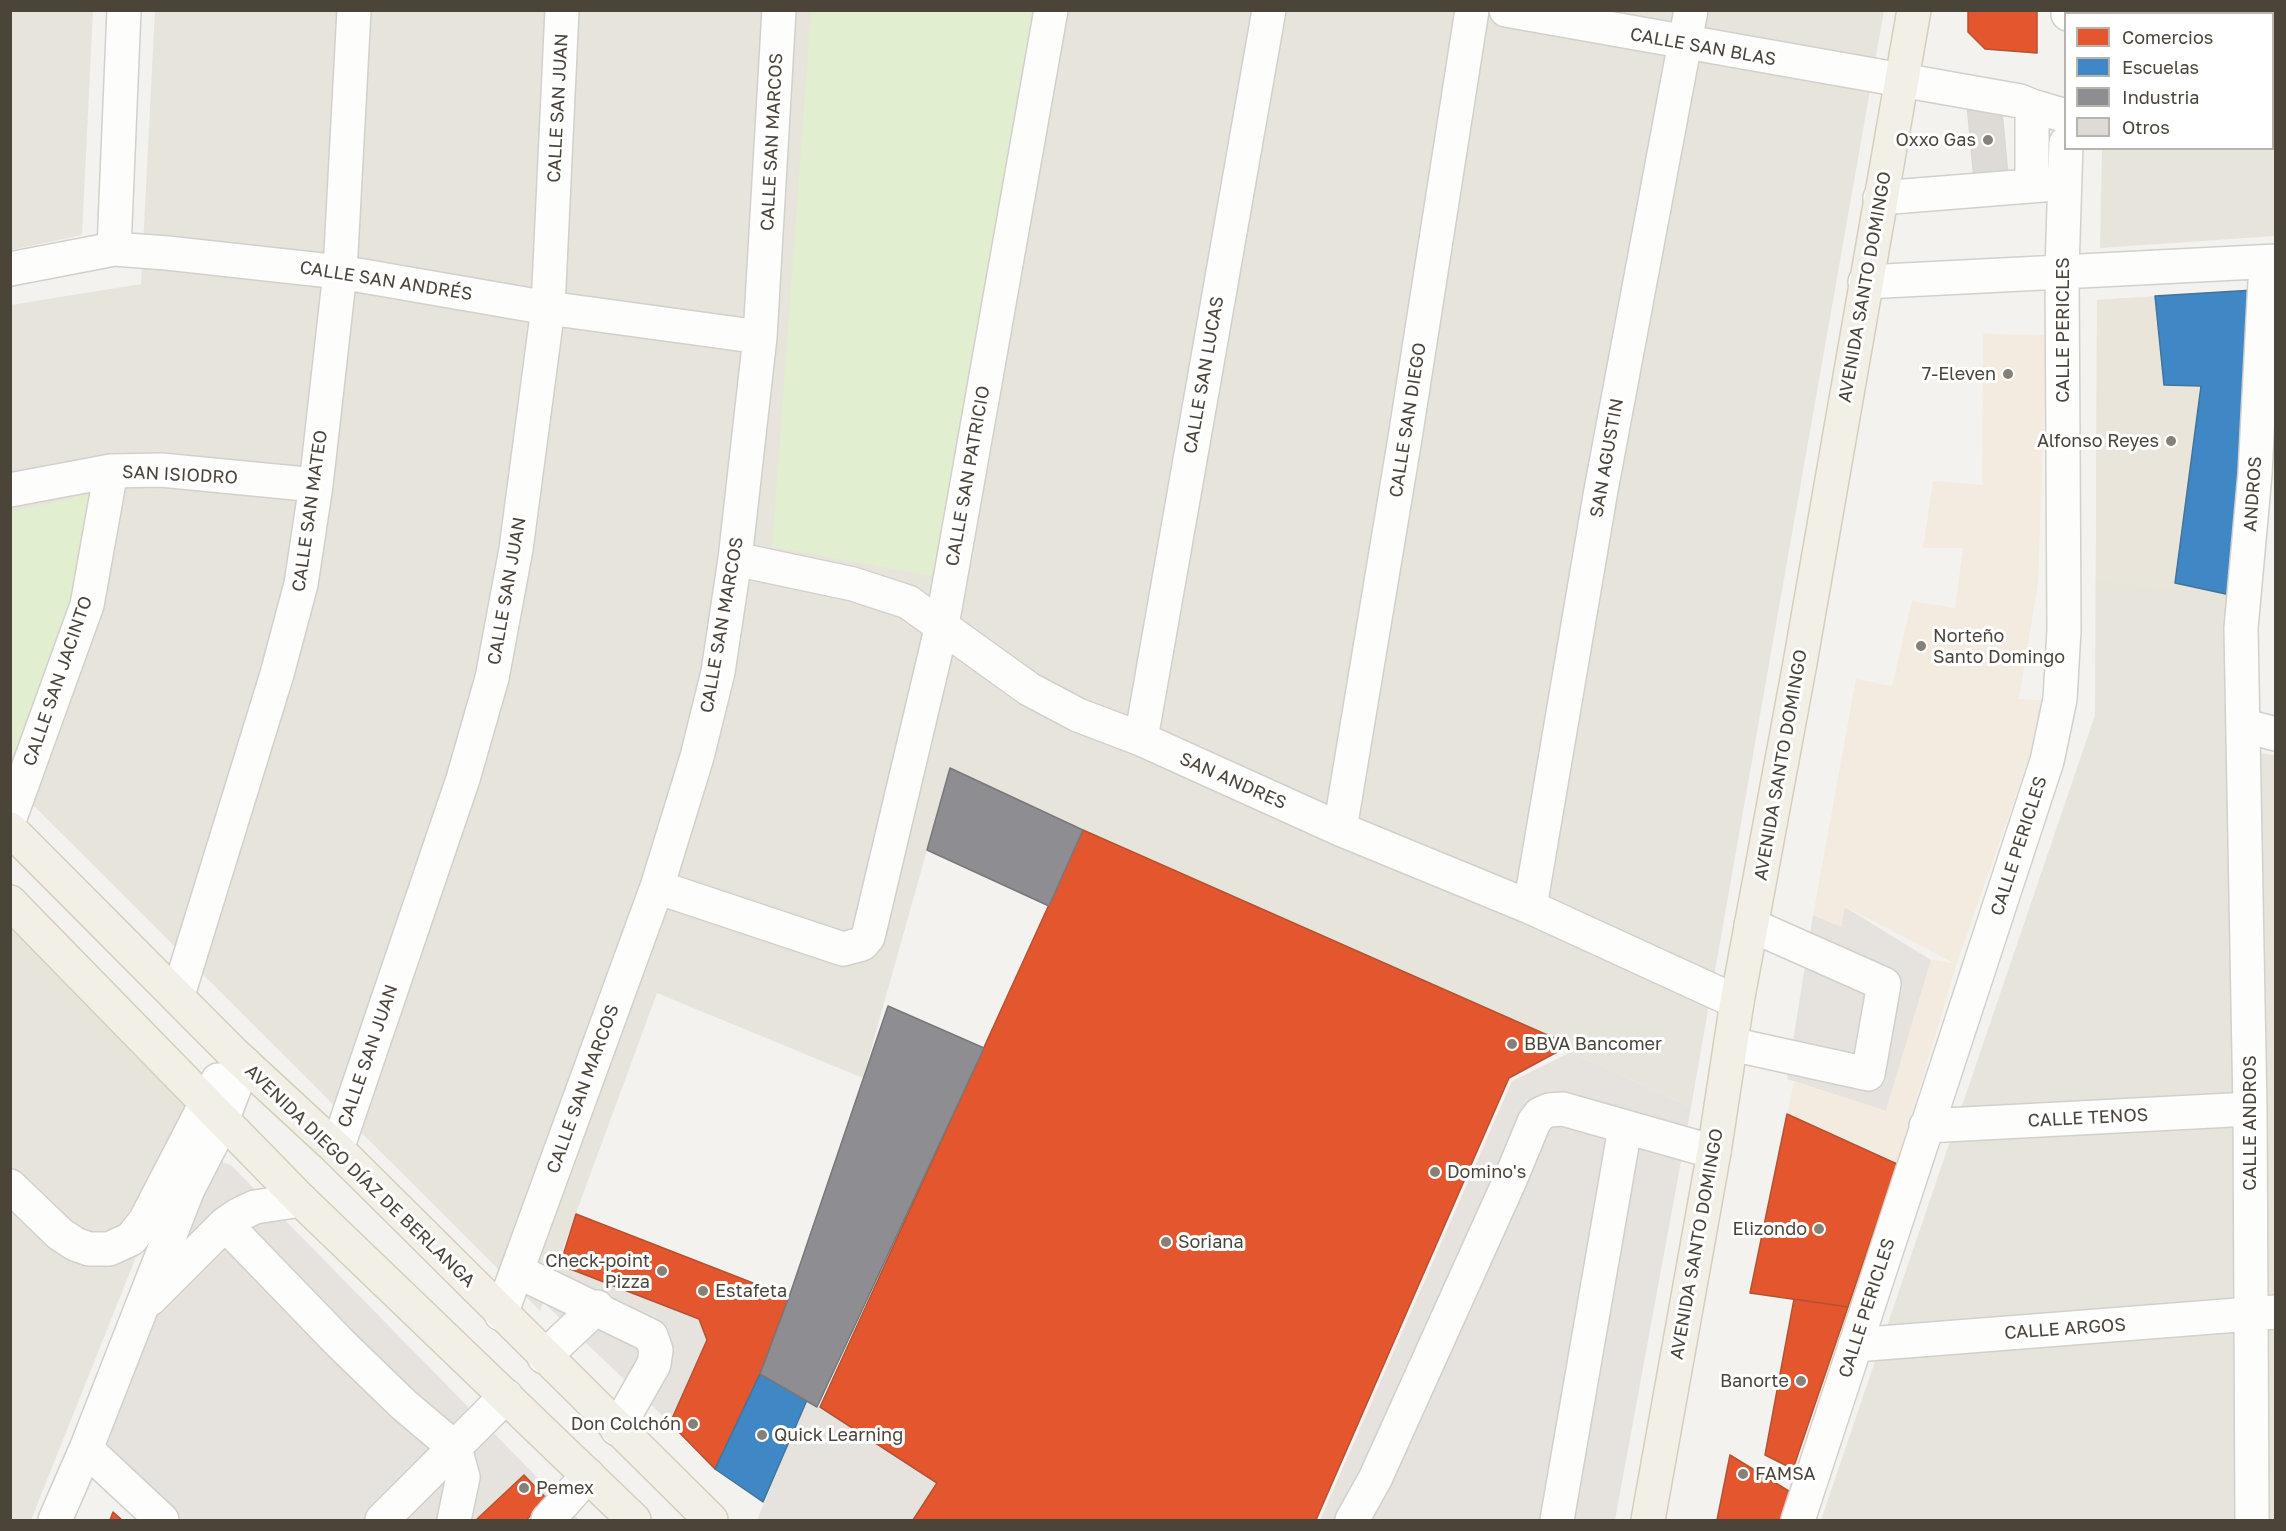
<!DOCTYPE html>
<meta charset="utf-8">
<style>
body{margin:0}
#map{position:relative;width:2286px;height:1531px;overflow:hidden;background:#f4f2ee;font-family:"Golos Text",sans-serif}
canvas{display:block}
.frame{position:absolute;inset:0;border:12px solid #4b4439;pointer-events:none}
.legend{position:absolute;left:2064px;top:12px;width:210px;height:138px;box-sizing:border-box;background:#fff;border:2px solid #b7b4b0;margin:0;padding:8px 10px;list-style:none;font-size:18px;color:#4b4439}
.legend li{display:flex;align-items:center;gap:12px;height:30px}
.legend b{width:30px;border:2px solid #b7b4b0}
</style>
<div id="map">
<canvas width="2286" height="1531"></canvas>
<div class="frame"></div>
<ul class="legend">
<li><b style="height:16px;background:#e4572e"></b>Comercios</li>
<li><b style="height:16px;background:#3f88c5"></b>Escuelas</li>
<li><b style="height:16px;background:#8d8d92"></b>Industria</li>
<li><b style="height:16px;background:#dedbd6"></b>Otros</li>
</ul>
</div>
<script>
const g = document.querySelector('canvas').getContext('2d');
g.lineJoin = 'round';
function fillPath(path, color) {
  g.fillStyle = color;
  g.fill(path, 'evenodd');
}
function poly(rows) {
  const path = new Path2D();
  for (const r of rows) {
    path.moveTo(r[0], r[1]);
    for (let i = 2; i < r.length; i += 2) path.lineTo(r[i], r[i + 1]);
  }
  return path;
}
function strokePath(path, color, width, dash) {
  g.strokeStyle = color;
  g.lineWidth = width;
  g.lineCap = dash ? 'butt' : 'round';
  g.setLineDash(dash || []);
  g.stroke(path);
}
function label(font, color, halo, rows, align = 'center') {
  g.font = font + ' "Golos Text",sans-serif';
  g.lineWidth = 6;
  g.setLineDash([]);
  g.textBaseline = 'middle';
  g.strokeStyle = halo;
  g.fillStyle = color;
  for (const [text, x, y, turn = 0] of rows) {
    g.save();
    g.translate(x, y);
    g.rotate((+turn || 0) * Math.PI / 180);
    g.textAlign = isNaN(turn) ? turn : align;
    if (halo) g.strokeText(text, 0, 0);
    g.fillText(text, 0, 0);
    g.restore();
  }
}
fillPath(poly([
 [10,11,93,11,82,235,11,250],
 [155,11,1884,11,1691,1107,950,768,863,1078,657,993,540,1311,11,783,11,305,141,284],
 [2132,11,2275,11,2275,236,2100,248,2102,149,2272,148,2272,14,2119,13],
 [2254,290,2226,749,2275,755,2275,1520,1821,1520,2095,715,2097,300],
 [10,927,194,1112,31,1520,10,1520]
]), '#e7e4dc');
fillPath(poly([
 [1983,334,2047,335,2038,583,2019,699,2049,701,1957,963,1897,1164,1787,1114,1794,1082,1886,1111,1931,960,1954,963,1846,907,1841,927,1813,915,1856,679,1892,686,1912,601,1955,608,1963,548,1923,548,1933,481,1982,485]
]), '#f3ebdf');
fillPath(poly([
 [2254,290,2235,596,2096,581,2097,300]
]), '#eae5da');
fillPath(poly([
 [811,11,1035,11,937,577,772,547],
 [94,493,88,581,11,789,11,512]
]), '#e1eecf');
fillPath(poly([
 [1845,907,1931,960,1886,1111,1787,1079,1813,915,1841,927],
 [1571,1052,1691,1107,1615,1520,1320,1520,1512,1081],
 [213,1162,223,1162,232,1166,579,1520,175,1520,98,1442],
 [560,1265,699,1319,707,1340,670,1423,545,1304],
 [807,1400,937,1483,913,1520,757,1520]
]), '#e6e3df');
const shops = poly([
 [1968,10,2037,10,2037,53,1985,49,1968,32,1968,10],
 [1083,830,1570,1045,1509,1078,1316,1520,913,1520,937,1483,820,1407,1083,830],
 [1787,1114,1897,1164,1848,1307,1750,1293,1787,1114],
 [576,1214,789,1297,760,1374,715,1469,670,1423,707,1340,699,1319,560,1265,576,1214],
 [1794,1299,1848,1307,1793,1469,1765,1455,1794,1299],
 [1730,1455,1792,1493,1783,1520,1717,1520,1730,1455],
 [524,1475,548,1500,526,1520,476,1520,524,1475],
 [113,1512,122,1520,110,1520,113,1512]
]);
fillPath(shops, '#e4572e');
strokePath(shops, '#b65131', 1.5);
const schools = poly([
 [2254,290,2235,596,2175,583,2201,386,2164,385,2155,296,2254,290],
 [760,1374,807,1400,763,1502,715,1469,760,1374]
]);
fillPath(schools, '#3f88c5');
strokePath(schools, '#43749b', 1.5);
const industry = poly([
 [950,768,1083,830,1049,906,927,850,950,768],
 [888,1006,984,1048,817,1407,760,1374,789,1297,888,1006]
]);
fillPath(industry, '#8d8d92');
strokePath(industry, '#797777', 1.5);
const building = poly([
 [2001,101,2008,176,1974,179,1967,104,2001,101]
]);
fillPath(building, '#dedbd6');
strokePath(building, '#dcd9d4', 1.5);
const minor = poly([
 [1506,10,2020,101,2032,106,2032,186],
 [2068,14,2068,10],
 [2032,106,2066,116],
 [1880,198,2055,184],
 [114,249,124,10],
 [10,269,114,249,167,253,340,272,548,308,760,337],
 [1865,282,2276,261],
 [10,490,111,471,161,470,316,485],
 [735,559,853,584,908,602,1029,689,1078,715,1141,739,1340,829,1530,907,1737,1002],
 [2245,726,2276,734],
 [1141,739,1269,10],
 [10,818,87,605,111,471],
 [1340,829,1405,438,1472,10],
 [657,887,843,949,862,944,868,937,942,625,1051,10],
 [1530,907,1601,490,1691,10],
 [178,995,277,674,301,584,316,485,340,272,354,10],
 [1731,1044,1868,1074,1884,984,1751,925],
 [1926,1126,2250,1109],
 [337,1149,463,779,492,678,516,549,548,308,562,10],
 [10,1186,60,1234,75,1244,89,1249,109,1249,131,1239,145,1221,218,1080],
 [225,1224,340,1343,404,1405,455,1448,463,1477,454,1520],
 [517,1271,651,1336,656,1350,654,1364,617,1429],
 [150,1299,225,1224,238,1215,255,1207,301,1200],
 [501,1314,657,887,697,757,718,672,735,559,760,337,779,10],
 [1855,1345,2276,1312],
 [544,1357,597,1307],
 [86,1449,162,1520],
 [55,1520,86,1449,188,1189,218,1131,244,1063],
 [382,1520,506,1396],
 [548,1520,588,1475],
 [1352,1520,1375,1479,1510,1180,1534,1122,1540,1114,1549,1110,1563,1109,1714,1152],
 [1557,1520,1625,1128],
 [1798,1520,2047,761,2060,699,2064,630,2062,270,2066,143],
 [2252,1520,2250,1109,2241,628,2255,474,2266,262]
]);
const major = poly([
 [10,829,232,1052,337,1149,711,1520],
 [10,902,301,1200,634,1520],
 [1648,1520,1714,1152,1737,1002,1800,663,1914,10]
]);
strokePath(minor, '#d2d0cb', 36);
strokePath(major, '#d6cebb', 36);
strokePath(minor, '#fdfdfc', 33);
strokePath(major, '#f2efe6', 33);
for (const [x, y, r, color] of [
 [1988,140,6,"#868178"],
 [2008,374,6,"#868178"],
 [2171,441,6,"#868178"],
 [1921,646,6,"#868178"],
 [1512,1044,6,"#868178"],
 [1435,1172,6,"#868178"],
 [1819,1229,6,"#868178"],
 [1166,1242,6,"#868178"],
 [662,1271,6,"#868178"],
 [703,1291,6,"#868178"],
 [1801,1381,6,"#868178"],
 [693,1424,6,"#868178"],
 [762,1435,6,"#868178"],
 [1743,1474,6,"#868178"],
 [524,1488,6,"#868178"]
]) {
  const dot = new Path2D();
  dot.arc(x, y, r, 0, 2 * Math.PI);
  g.fillStyle = color;
  g.fill(dot);
  strokePath(dot, '#fff', 2);
}
label('18px', '#4b4439', '#fff', [
 ["CALLE SAN BLAS",1703,47,10],
 ["CALLE SAN JUAN",558,108,-87],
 ["CALLE SAN MARCOS",772,142,-87],
 ["CALLE SAN ANDRÉS",386,281,9],
 ["AVENIDA SANTO DOMINGO",1865,287,-80],
 ["CALLE PERICLES",2063,330,-90],
 ["CALLE SAN LUCAS",1204,375,-80],
 ["CALLE SAN DIEGO",1408,420,-81],
 ["SAN AGUSTIN",1607,458,-80],
 ["SAN ISIODRO",180,475,3],
 ["CALLE SAN PATRICIO",968,476,-80],
 ["ANDROS",2253,494,-86],
 ["CALLE SAN MATEO",310,511,-82],
 ["CALLE SAN JUAN",507,591,-80],
 ["CALLE SAN MARCOS",722,625,-80],
 ["CALLE SAN JACINTO",58,681,-71],
 ["AVENIDA SANTO DOMINGO",1781,765,-80],
 ["SAN ANDRES",1233,781,24],
 ["CALLE PERICLES",2019,846,-72],
 ["CALLE SAN JUAN",368,1056,-71],
 ["CALLE SAN MARCOS",583,1089,-70],
 ["CALLE TENOS",2088,1118,-3],
 ["CALLE ANDROS",2250,1123,-90],
 ["AVENIDA DIEGO DÍAZ DE BERLANGA",360,1176,44],
 ["AVENIDA SANTO DOMINGO",1697,1244,-80],
 ["CALLE PERICLES",1867,1308,-72],
 ["CALLE ARGOS",2065,1329,-4]
]);
label('18px', '#4b4439', '#fff', [
 ["Oxxo Gas",1976,140,"right"],
 ["7-Eleven",1996,374,"right"],
 ["Alfonso Reyes",2159,441,"right"],
 ["Norteño",1933,636],
 ["Santo Domingo",1933,657],
 ["BBVA Bancomer",1524,1044],
 ["Domino's",1447,1172],
 ["Elizondo",1807,1229,"right"],
 ["Soriana",1178,1242],
 ["Check-point",650,1261,"right"],
 ["Pizza",650,1282,"right"],
 ["Estafeta",715,1291],
 ["Banorte",1789,1381,"right"],
 ["Don Colchón",681,1424,"right"],
 ["Quick Learning",774,1435],
 ["FAMSA",1755,1474],
 ["Pemex",536,1488]
], 'left');
</script>
